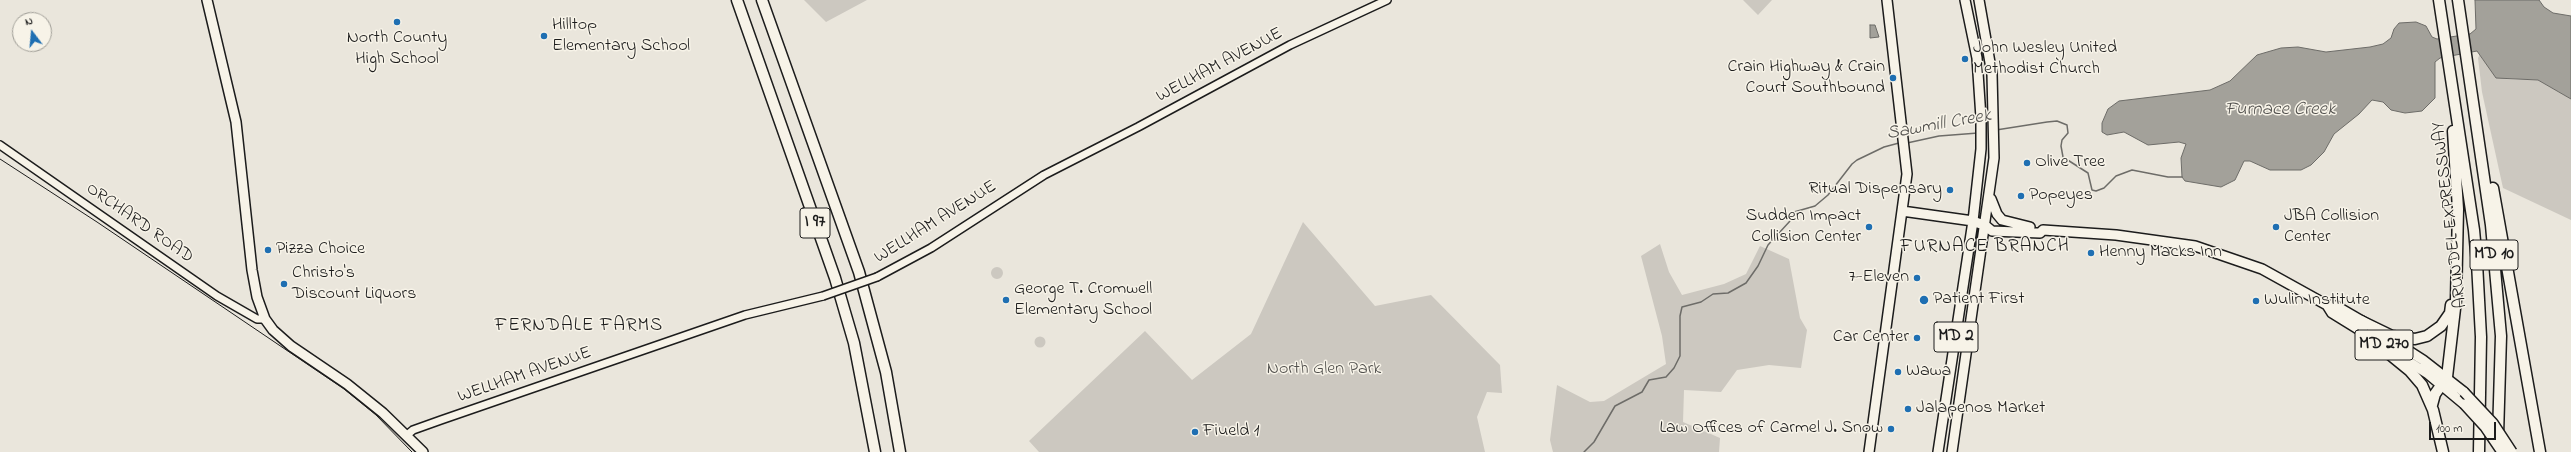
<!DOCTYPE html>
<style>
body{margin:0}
#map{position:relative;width:2571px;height:452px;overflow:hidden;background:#eae6dc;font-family:"Indie Flower",sans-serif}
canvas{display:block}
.north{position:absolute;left:12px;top:12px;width:40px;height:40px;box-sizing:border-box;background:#f7f3e8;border:1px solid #9f9d96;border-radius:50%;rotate:344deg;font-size:11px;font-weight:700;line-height:16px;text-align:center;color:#1c1c1c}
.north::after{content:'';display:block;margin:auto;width:14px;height:18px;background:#1f6fb2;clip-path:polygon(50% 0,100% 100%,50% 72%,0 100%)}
.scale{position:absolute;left:2429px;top:422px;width:67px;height:18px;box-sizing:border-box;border:2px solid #1c1c1c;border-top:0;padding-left:5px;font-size:12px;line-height:14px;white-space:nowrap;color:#1c1c1c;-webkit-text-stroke:3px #f7f3e8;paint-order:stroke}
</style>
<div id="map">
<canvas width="2571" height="452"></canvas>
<div class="north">N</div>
<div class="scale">100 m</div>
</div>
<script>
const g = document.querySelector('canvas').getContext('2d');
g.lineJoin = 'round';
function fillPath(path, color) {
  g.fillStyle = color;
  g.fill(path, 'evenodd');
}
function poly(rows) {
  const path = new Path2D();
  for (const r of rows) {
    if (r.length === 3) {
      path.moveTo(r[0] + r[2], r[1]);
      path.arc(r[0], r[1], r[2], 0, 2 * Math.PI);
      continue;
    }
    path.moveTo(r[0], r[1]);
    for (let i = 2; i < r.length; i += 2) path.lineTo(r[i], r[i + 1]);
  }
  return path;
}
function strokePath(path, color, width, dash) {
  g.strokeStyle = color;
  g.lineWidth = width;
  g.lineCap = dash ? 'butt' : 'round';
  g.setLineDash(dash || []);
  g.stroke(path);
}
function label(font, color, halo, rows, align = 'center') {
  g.font = font + ' "Indie Flower",sans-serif';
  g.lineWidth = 3;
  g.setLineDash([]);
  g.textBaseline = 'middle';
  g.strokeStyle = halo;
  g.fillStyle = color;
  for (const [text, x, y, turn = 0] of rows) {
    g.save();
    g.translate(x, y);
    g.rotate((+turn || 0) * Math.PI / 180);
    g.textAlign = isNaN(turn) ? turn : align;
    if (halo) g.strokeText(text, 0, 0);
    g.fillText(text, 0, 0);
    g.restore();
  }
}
fillPath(poly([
 [804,0,867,0,826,22],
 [1743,0,1772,0,1758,15],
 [2480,54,2483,60,2505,79,2538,80,2571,99,2571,220,2503,188,2482,92,2478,58],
 [1303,222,1375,306,1431,295,1500,365,1502,393,1487,392,1477,417,1485,452,1039,452,1029,441,1145,331,1192,380,1251,334],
 [1660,244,1669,272,1682,295,1724,284,1746,274,1760,246,1789,259,1800,318,1807,330,1801,368,1769,365,1737,370,1721,392,1684,390,1683,422,1720,438,1719,452,1553,452,1550,440,1557,385,1590,402,1604,401,1666,364,1662,336,1641,256],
 [997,273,6],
 [1040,342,5.5]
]), '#ccc8c0');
const water = poly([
 [2475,0,2539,0,2544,7,2553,13,2571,16,2571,99,2538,80,2496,78,2477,51,2440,58,2435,62,2435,98,2422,111,2405,113,2391,110,2383,102,2372,100,2359,114,2334,134,2324,152,2311,165,2301,170,2270,170,2250,161,2244,161,2235,180,2221,187,2185,181,2182,177,2181,158,2186,144,2179,142,2148,145,2124,132,2107,135,2102,132,2102,123,2108,109,2119,101,2210,90,2230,81,2257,55,2281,48,2298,47,2326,52,2370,47,2383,44,2391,38,2394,29,2399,23,2416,22,2426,26,2432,37,2437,39,2470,34,2476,29,2475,0],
 [1870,25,1875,25,1879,37,1870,38,1870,25]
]);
fillPath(water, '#a3a19a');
strokePath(water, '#6d6c68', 1);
strokePath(poly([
 [1996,130,2047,122,2057,121,2067,125,2068,133,2062,140,2061,146,2063,157,2088,173,2092,190,2096,191,2104,188,2116,176,2132,170,2168,177,2182,177],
 [1907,143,1939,136,1978,133],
 [1584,452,1594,442,1615,406,1642,392,1649,380,1666,377,1674,368,1680,356,1680,316,1682,307,1701,302,1713,294,1728,293,1746,283,1758,266,1768,245,1790,221,1794,212,1815,206,1828,195,1852,164,1857,160,1884,147,1899,143]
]), '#6d6c68', 1.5);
const minor = poly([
 [0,145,217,296,257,319,265,319],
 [877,277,931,248,1044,175,1138,127,1290,45,1387,0],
 [407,435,413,430,441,420,745,315,823,296]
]);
const major = poly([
 [207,0,236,122,252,270,257,297,265,319,273,330,291,346,347,384,383,413,423,452],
 [1991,199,1997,214,2002,220,2030,227],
 [1902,211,1973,221,1986,226,1992,231,2040,233,2043,230,2116,235,2195,246,2262,269,2327,305,2336,306,2367,324],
 [2327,305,2332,313,2366,334],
 [2384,335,2423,360,2464,392],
 [2386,347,2428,374,2464,404],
 [1869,452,1907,174,1887,0],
 [1938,452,1973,221,1981,149,1981,118,1977,58,1965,0],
 [1952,452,1994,158,1992,74,1979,0]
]);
const highway = poly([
 [737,0,835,278,854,343,875,452],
 [762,0,859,272,886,372,900,452],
 [2439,0,2474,230,2477,263,2481,337,2479,452],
 [2458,0,2491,225,2501,336,2498,435],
 [2493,188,2540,452],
 [2361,321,2392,336,2415,339,2427,336,2441,326,2450,313,2451,305],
 [2361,331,2410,371,2422,385,2433,410,2443,452],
 [2432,405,2435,394,2447,377,2456,300,2458,209,2453,131]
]);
strokePath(minor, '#1c1c1c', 10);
strokePath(major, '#1c1c1c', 12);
strokePath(highway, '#1c1c1c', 13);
strokePath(minor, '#f7f3e8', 7);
strokePath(major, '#f7f3e8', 9);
strokePath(highway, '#f7f3e8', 10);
strokePath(poly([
 [0,159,97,222,344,389,376,415,412,452]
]), '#1c1c1c', 1);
const minorBridge = poly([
 [823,296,877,277]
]);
const majorBridge = poly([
 [2464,392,2493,423,2512,452],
 [2464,404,2485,427,2502,452]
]);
strokePath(minorBridge, '#1c1c1c', 10, []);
strokePath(majorBridge, '#1c1c1c', 12, []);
strokePath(minorBridge, '#f7f3e8', 7);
strokePath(majorBridge, '#f7f3e8', 9);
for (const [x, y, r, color] of [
 [397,22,4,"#1f6fb2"],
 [544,36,4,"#1f6fb2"],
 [1965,59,4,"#1f6fb2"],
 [1893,78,4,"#1f6fb2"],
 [2027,163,4,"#1f6fb2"],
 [1950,190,4,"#1f6fb2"],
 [2021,196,4,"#1f6fb2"],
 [1869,227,4,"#1f6fb2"],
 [2276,227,4,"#1f6fb2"],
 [268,250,4,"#1f6fb2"],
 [2091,253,4,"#1f6fb2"],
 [1917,278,4,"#1f6fb2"],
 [284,284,4,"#1f6fb2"],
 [1006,300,4,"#1f6fb2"],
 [1924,300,5,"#1f6fb2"],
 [2256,301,4,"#1f6fb2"],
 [1917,338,4,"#1f6fb2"],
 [1898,372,4,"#1f6fb2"],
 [1908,409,4,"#1f6fb2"],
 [1891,429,4,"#1f6fb2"],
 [1195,432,4,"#1f6fb2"]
]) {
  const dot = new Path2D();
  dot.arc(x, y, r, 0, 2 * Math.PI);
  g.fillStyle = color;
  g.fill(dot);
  strokePath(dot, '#f7f3e8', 1.5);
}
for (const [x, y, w] of [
 [815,223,30],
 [2494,255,48],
 [1956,337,44],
 [2384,345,58]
]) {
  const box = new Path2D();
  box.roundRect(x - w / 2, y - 15, w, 30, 3);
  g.fillStyle = '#f7f3e8';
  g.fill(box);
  strokePath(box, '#1c1c1c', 1);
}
label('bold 17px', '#1c1c1c', null, [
 ["I 97",815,223],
 ["MD 10",2494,255],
 ["MD 2",1956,337],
 ["MD 270",2384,345]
]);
label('18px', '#1c1c1c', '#f7f3e8', [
 ["Hilltop",552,26],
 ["Elementary School",552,47],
 ["North County",397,39,"center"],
 ["High School",397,60,"center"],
 ["John Wesley United",1973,49],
 ["Methodist Church",1973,70],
 ["Crain Highway & Crain",1885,68,"right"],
 ["Court Southbound",1885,89,"right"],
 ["Olive Tree",2035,163],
 ["Ritual Dispensary",1942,190,"right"],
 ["Popeyes",2029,196],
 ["Sudden Impact",1861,217,"right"],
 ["Collision Center",1861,238,"right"],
 ["JBA Collision",2284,217],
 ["Center",2284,238],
 ["Pizza Choice",276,250],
 ["Henny Macks Inn",2099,253],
 ["Christo's",292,274],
 ["Discount Liquors",292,295],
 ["7-Eleven",1909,278,"right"],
 ["George T. Cromwell",1014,290],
 ["Elementary School",1014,311],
 ["Patient First",1933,300],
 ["Wulin Institute",2264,301],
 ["Car Center",1909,338,"right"],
 ["Wawa",1906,372],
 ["Jalapenos Market",1916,409],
 ["Law Offices of Carmel J. Snow",1883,429,"right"],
 ["Fiueld 1",1203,432]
], 'left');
label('18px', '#1c1c1c', '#f7f3e8', [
 ["WELLHAM AVENUE",1220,66,-28],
 ["ARUNDEL EXPRESSWAY",2451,215,-97],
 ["WELLHAM AVENUE",936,223,-32],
 ["ORCHARD ROAD",139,224,35],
 ["WELLHAM AVENUE",525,376,-19]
]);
label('18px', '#51504d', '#f7f3e8', [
 ["North Glen Park",1324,370]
]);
label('italic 19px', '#52514e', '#f7f3e8', [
 ["Furnace Creek",2280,111],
 ["Sawmill Creek",1939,126,-10]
]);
g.letterSpacing = '1px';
label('19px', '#1c1c1c', '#f7f3e8', [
 ["FURNACE BRANCH",1985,248],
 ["FERNDALE FARMS",579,327]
]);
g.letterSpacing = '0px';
</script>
